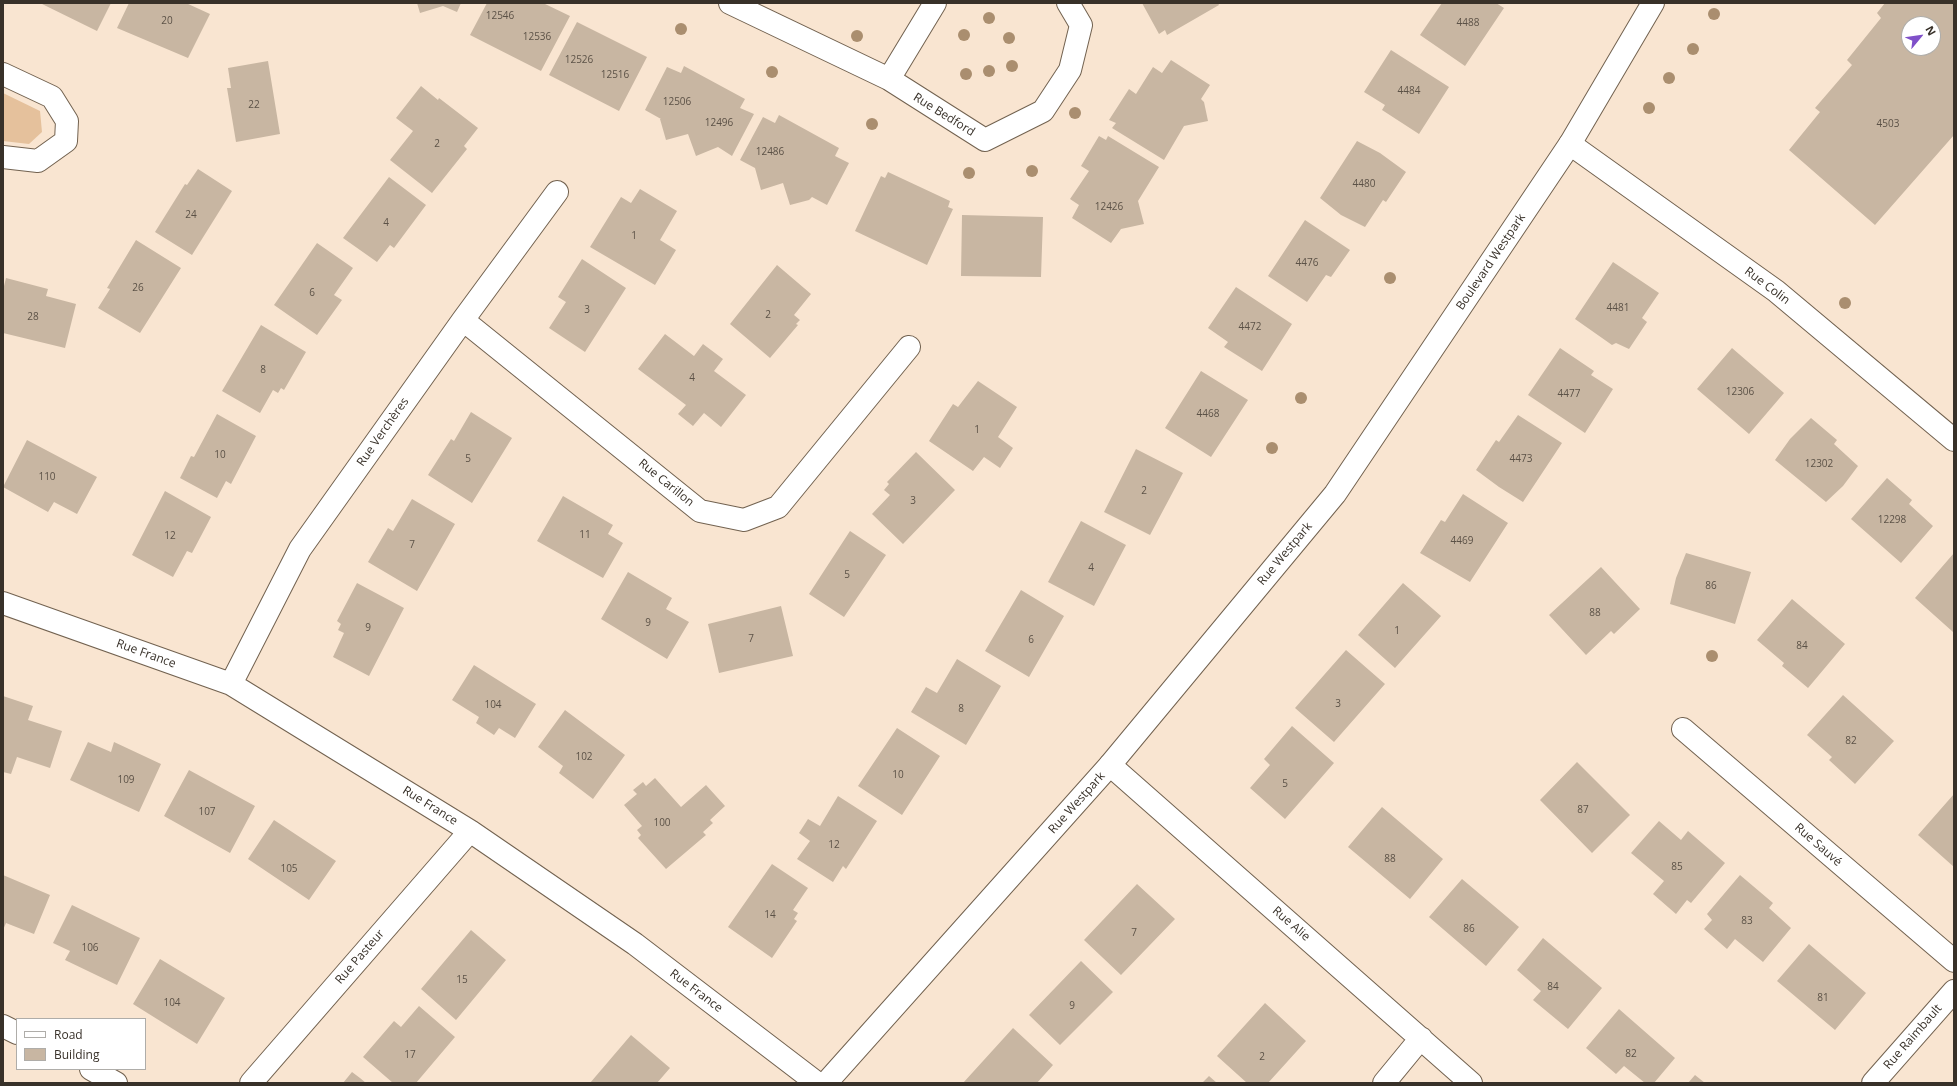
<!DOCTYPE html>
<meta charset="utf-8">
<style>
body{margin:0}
#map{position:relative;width:1957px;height:1086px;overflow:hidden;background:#f9e5d1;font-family:"Open Sans",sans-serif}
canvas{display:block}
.frame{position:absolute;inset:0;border:4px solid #383129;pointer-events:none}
.legend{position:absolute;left:16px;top:1018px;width:130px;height:52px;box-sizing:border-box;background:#fff;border:1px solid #afada9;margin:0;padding:5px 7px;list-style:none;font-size:12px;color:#383129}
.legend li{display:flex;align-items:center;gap:8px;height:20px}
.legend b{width:20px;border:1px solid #afada9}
.north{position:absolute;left:1901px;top:16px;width:40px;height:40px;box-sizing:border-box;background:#fff;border:1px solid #afada9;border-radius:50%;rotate:61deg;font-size:11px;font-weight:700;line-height:16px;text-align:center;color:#383129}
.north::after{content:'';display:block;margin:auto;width:14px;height:18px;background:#7f50c9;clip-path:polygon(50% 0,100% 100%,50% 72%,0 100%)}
</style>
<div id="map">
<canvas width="1957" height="1086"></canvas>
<div class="frame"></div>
<ul class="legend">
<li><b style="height:5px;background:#fff"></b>Road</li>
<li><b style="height:11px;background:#c8b6a2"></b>Building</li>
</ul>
<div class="north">N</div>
</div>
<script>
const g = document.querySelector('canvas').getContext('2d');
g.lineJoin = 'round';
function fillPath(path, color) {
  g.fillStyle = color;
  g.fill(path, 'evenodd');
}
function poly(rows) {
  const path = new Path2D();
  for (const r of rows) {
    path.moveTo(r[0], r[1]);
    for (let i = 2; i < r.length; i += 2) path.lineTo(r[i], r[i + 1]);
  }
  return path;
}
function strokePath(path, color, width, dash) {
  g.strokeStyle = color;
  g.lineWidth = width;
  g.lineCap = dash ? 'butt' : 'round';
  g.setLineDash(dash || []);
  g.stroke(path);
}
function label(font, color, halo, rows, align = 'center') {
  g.font = font + ' "Open Sans",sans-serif';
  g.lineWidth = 4;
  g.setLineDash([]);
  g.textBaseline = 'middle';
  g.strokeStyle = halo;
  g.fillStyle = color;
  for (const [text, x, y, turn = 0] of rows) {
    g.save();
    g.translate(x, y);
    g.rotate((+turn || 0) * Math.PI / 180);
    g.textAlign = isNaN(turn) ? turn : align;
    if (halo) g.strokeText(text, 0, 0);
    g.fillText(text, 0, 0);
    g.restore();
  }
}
fillPath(poly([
 [3,93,40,111,42,132,29,144,3,141]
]), '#e5c19c');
fillPath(poly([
 [40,3,111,3,97,31],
 [129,3,186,3,210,14,188,58,117,28],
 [417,3,461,3,457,12,443,6,420,13],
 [487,3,543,3,570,16,541,71,470,35],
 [1142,3,1218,3,1219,5,1167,35,1165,30,1159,34],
 [1442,3,1496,3,1504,8,1465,66,1420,35],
 [1885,3,1954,3,1954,135,1875,225,1789,150,1820,112,1815,108,1852,65,1847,60,1881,18,1877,13],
 [1909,24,1933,24,1933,48,1909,48],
 [577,22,647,57,619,111,549,75],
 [1391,50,1449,87,1419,134,1382,110,1385,105,1364,92],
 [1171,60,1210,85,1201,99,1204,102,1208,121,1184,126,1164,160,1112,128,1116,123,1109,120,1129,89,1136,94,1153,67,1162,73],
 [268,61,280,134,236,142,227,88,231,88,228,68],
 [684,66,745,99,740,108,754,114,732,156,718,147,696,156,688,134,666,140,660,119,661,119,645,110,667,67,681,73],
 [421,86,438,100,439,98,478,128,464,146,467,149,432,193,390,160,413,131,396,118],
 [779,115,839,148,835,156,849,163,827,205,812,197,809,200,790,205,783,183,761,190,755,168,740,160,763,117,775,123],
 [1099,136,1106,140,1108,136,1159,167,1138,201,1144,224,1121,229,1111,243,1072,218,1079,205,1070,199,1089,171,1081,166],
 [1357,141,1380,153,1406,172,1386,202,1383,200,1365,227,1341,215,1320,198],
 [198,169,232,191,192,255,155,232,185,184,187,185],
 [888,172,950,201,948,207,953,209,927,265,855,231,881,176,885,178],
 [389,177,426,205,394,248,390,245,377,262,343,238],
 [640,189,677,211,660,240,676,250,655,285,590,247,621,197,631,203],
 [962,215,1043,217,1041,277,961,276],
 [1305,220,1350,250,1331,277,1326,275,1307,302,1268,276],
 [136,240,181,268,140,333,98,308,110,289,107,288],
 [317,243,353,268,334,295,342,300,317,335,274,305],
 [582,259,626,288,585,352,549,328,566,302,558,297],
 [1613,262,1659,293,1642,318,1647,322,1629,349,1616,343,1612,345,1575,319],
 [777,265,811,294,794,315,800,320,796,324,798,325,770,358,730,324],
 [6,278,48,289,46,296,76,304,65,348,3,333,3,290],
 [1236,287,1292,324,1262,371,1224,347,1228,342,1208,328],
 [261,325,306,352,284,390,281,388,278,393,273,390,260,413,222,391],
 [665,334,694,356,703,344,723,359,714,371,746,395,721,427,704,413,693,426,678,414,686,405,638,369],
 [1560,348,1594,371,1591,375,1613,389,1585,433,1528,395],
 [1732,348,1784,393,1749,434,1697,389],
 [1201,371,1248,400,1211,457,1165,428],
 [978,381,1017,407,998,437,1013,448,1000,468,984,457,973,471,929,441,953,404,958,407],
 [471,412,512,438,472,503,428,475,451,439,454,441],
 [217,414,256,436,231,484,226,481,217,498,180,478,191,456,194,457],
 [1518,415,1562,443,1523,502,1499,487,1476,470,1496,440,1499,442],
 [1811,418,1837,440,1834,444,1858,466,1843,486,1826,502,1775,460,1790,439],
 [27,440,97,477,77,514,54,502,48,512,3,487],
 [1136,449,1183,473,1150,535,1104,512],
 [916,452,955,490,903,544,872,514,890,495,884,490,889,484,887,482],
 [1887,478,1912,500,1909,504,1933,526,1901,563,1851,519],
 [165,491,211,517,192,553,187,551,173,577,132,555],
 [1463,494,1508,523,1470,582,1420,553,1441,520,1445,522],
 [563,496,613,525,608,534,623,543,603,578,537,541],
 [412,499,455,524,417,591,368,562,388,528,393,531],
 [1081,521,1126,545,1094,606,1048,582],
 [850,531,886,555,844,617,809,594],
 [1686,553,1751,572,1735,624,1670,604,1676,578],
 [1954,553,1954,630,1953,632,1915,598],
 [1601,567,1640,609,1614,634,1611,631,1586,655,1549,615],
 [628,572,672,598,666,609,689,622,667,659,601,619],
 [357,583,404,608,369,676,333,657,344,633,338,630,341,624,337,621],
 [1403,583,1441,616,1395,668,1358,635],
 [1021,590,1064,616,1029,677,985,651],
 [1792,599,1845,644,1808,688,1782,666,1784,663,1757,640],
 [781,606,793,656,719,673,708,624],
 [1346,650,1385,684,1334,742,1295,708],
 [957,659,1001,686,966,745,911,712,926,687,937,693],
 [474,665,536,704,515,738,499,728,494,735,476,723,479,717,452,700],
 [1843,695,1894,741,1855,784,1829,760,1832,757,1807,735],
 [3,696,33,706,28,720,62,731,50,768,17,757,11,774,3,772],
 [565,710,625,755,593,799,559,773,563,766,538,747],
 [1292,726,1334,763,1285,819,1250,788,1270,765,1264,759],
 [897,728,940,756,902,815,858,786],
 [88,742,111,752,114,742,161,764,139,812,70,780],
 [1577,762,1630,815,1592,853,1540,800],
 [189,770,255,806,230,853,164,816],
 [655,778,681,807,706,785,725,806,710,820,713,823,703,832,706,835,666,869,638,838,641,835,637,830,642,826,624,805,637,794,633,790,643,782,646,786],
 [1954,794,1954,867,1918,835],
 [838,796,877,821,846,869,843,866,833,882,797,859,810,841,799,833,808,819,820,826],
 [1382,807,1443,859,1410,899,1348,847],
 [274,820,336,861,309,900,248,859],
 [1659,821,1681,840,1688,831,1725,863,1691,903,1687,900,1676,914,1653,894,1664,881,1631,853],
 [772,864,808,888,793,910,798,913,794,919,797,921,772,958,728,927],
 [3,875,50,895,34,934,6,923,3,930],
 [1740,875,1773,903,1769,908,1791,928,1763,962,1735,939,1727,949,1704,929,1712,920,1707,914],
 [1462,879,1519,927,1486,966,1429,917],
 [1137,884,1175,919,1121,975,1084,940],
 [72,905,140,938,117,985,65,960,70,951,53,943],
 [471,930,506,960,456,1020,421,989],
 [1543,938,1602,988,1568,1029,1533,1000,1541,991,1517,970],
 [1809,944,1866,993,1835,1030,1777,981],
 [160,959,225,998,197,1044,133,1004],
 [1081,961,1113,992,1060,1045,1029,1015],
 [1265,1003,1306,1041,1268,1083,1247,1083,1217,1056],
 [419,1006,455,1037,416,1083,393,1083,363,1057,394,1021,401,1027],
 [1619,1009,1675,1058,1654,1083,1645,1083,1624,1066,1616,1074,1586,1048],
 [1013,1028,1053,1065,1037,1083,963,1083],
 [631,1035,670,1068,657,1083,590,1083],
 [352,1072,360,1078,366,1083,343,1083],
 [1695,1075,1705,1083,1688,1083],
 [1209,1076,1217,1083,1202,1083]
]), '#c8b6a2');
const minor = poly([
 [730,3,889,79,935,3],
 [3,74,52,97,67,121,66,141,38,161,3,157],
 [889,79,985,140,1043,111,1070,70,1081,25,1068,3],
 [1570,144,1776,291,1954,440],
 [463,320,700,511,744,520,778,507,909,347],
 [3,603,231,684,470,831,635,944,817,1083],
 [231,684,300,549,463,320,557,192],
 [1683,729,1954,961],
 [1110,765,1471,1083],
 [3,1026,17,1033],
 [91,1069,116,1083],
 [251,1083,470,831],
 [1384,1083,1421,1038],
 [1873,1083,1954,991]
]);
const tertiary = poly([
 [826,1083,1110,765,1335,494,1570,144,1653,3]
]);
strokePath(minor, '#726250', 24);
strokePath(tertiary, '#726250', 24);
strokePath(minor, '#fff', 22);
strokePath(tertiary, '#fff', 22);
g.fillStyle = '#aa8e6f';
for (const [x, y] of [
 [1714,14],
 [989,18],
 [681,29],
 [964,35],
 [857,36],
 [1009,38],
 [1693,49],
 [1012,66],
 [989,71],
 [772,72],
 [966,74],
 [1669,78],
 [1649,108],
 [1075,113],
 [872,124],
 [1032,171],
 [969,173],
 [1390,278],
 [1845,303],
 [1301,398],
 [1272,448],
 [1712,656]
]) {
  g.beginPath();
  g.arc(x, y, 6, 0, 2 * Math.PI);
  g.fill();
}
label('10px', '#5c5247', null, [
 ["12546",500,16],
 ["20",167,21],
 ["4488",1468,23],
 ["12536",537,37],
 ["12526",579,60],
 ["12516",615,75],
 ["4484",1409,91],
 ["12506",677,102],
 ["22",254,105],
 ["12496",719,123],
 ["4503",1888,124],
 ["2",437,144],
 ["12486",770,152],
 ["4480",1364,184],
 ["12426",1109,207],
 ["24",191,215],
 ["4",386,223],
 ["1",634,236],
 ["4476",1307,263],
 ["26",138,288],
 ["6",312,293],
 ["4481",1618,308],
 ["3",587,310],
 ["2",768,315],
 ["28",33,317],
 ["4472",1250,327],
 ["8",263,370],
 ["4",692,378],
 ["12306",1740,392],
 ["4477",1569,394],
 ["4468",1208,414],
 ["1",977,430],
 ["10",220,455],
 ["5",468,459],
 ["4473",1521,459],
 ["12302",1819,464],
 ["110",47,477],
 ["2",1144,491],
 ["3",913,501],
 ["12298",1892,520],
 ["11",585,535],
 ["12",170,536],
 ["4469",1462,541],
 ["7",412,545],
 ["4",1091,568],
 ["5",847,575],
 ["86",1711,586],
 ["88",1595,613],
 ["9",648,623],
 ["9",368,628],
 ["1",1397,631],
 ["7",751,639],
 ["6",1031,640],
 ["84",1802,646],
 ["3",1338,704],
 ["104",493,705],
 ["8",961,709],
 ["82",1851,741],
 ["102",584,757],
 ["10",898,775],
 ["109",126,780],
 ["5",1285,784],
 ["87",1583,810],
 ["107",207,812],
 ["100",662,823],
 ["12",834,845],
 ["88",1390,859],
 ["85",1677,867],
 ["105",289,869],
 ["14",770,915],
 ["83",1747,921],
 ["86",1469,929],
 ["7",1134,933],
 ["106",90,948],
 ["15",462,980],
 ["84",1553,987],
 ["81",1823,998],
 ["104",172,1003],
 ["9",1072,1006],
 ["82",1631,1054],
 ["17",410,1055],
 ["2",1262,1057]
]);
label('12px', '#383129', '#fff', [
 ["Rue Bedford",944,115,32],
 ["Boulevard Westpark",1491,262,-56],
 ["Rue Colin",1767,286,37],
 ["Rue Verchères",383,432,-55],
 ["Rue Carillon",666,483,39],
 ["Rue Westpark",1285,554,-50],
 ["Rue France",146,654,20],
 ["Rue Westpark",1077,803,-48],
 ["Rue France",430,806,32],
 ["Rue Sauvé",1818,845,41],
 ["Rue Alie",1291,924,41],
 ["Rue Pasteur",360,957,-49],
 ["Rue France",696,991,37],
 ["Rue Raimbault",1913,1037,-49]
]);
</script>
